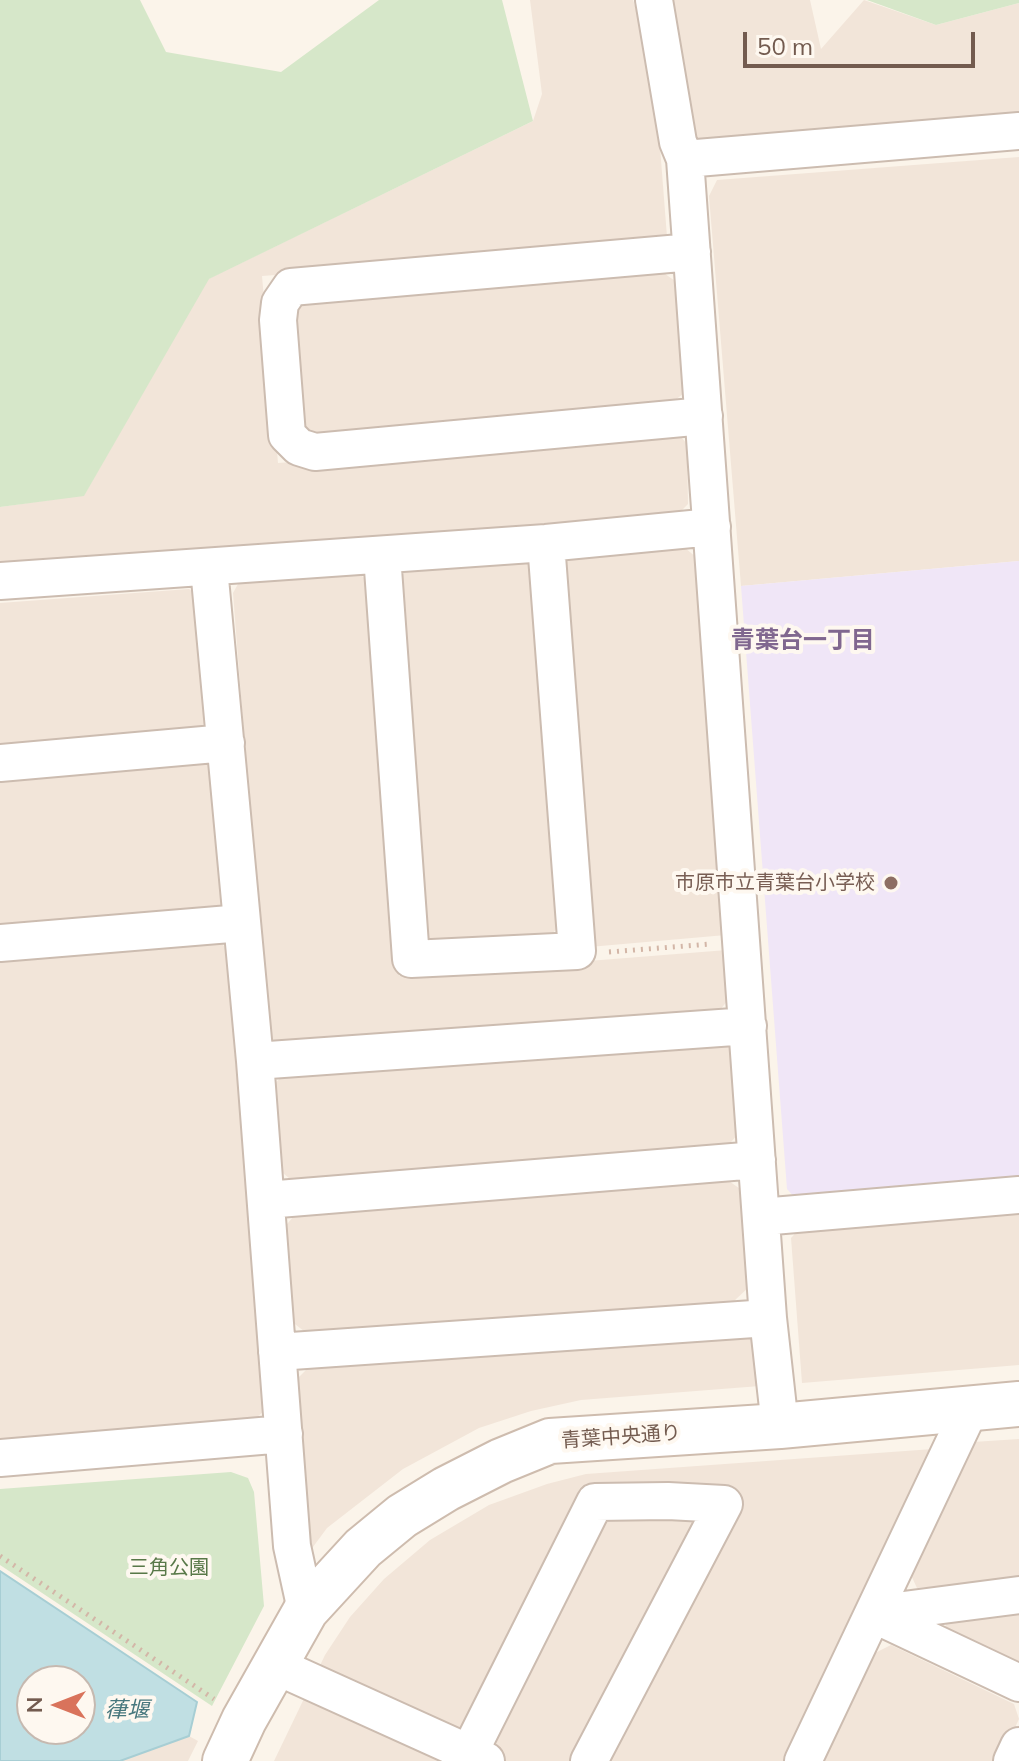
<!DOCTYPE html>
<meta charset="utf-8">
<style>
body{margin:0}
#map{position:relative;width:1019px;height:1761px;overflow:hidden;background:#fbf4ea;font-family:Mulish,sans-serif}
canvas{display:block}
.north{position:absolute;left:16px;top:1665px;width:80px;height:80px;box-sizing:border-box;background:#fef8f0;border:2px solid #c6b9b0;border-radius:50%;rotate:270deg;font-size:22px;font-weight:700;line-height:32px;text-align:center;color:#735b4f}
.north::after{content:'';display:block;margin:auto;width:28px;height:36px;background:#d9735b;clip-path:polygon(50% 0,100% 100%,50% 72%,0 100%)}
.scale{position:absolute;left:743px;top:32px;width:232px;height:36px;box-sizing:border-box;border:4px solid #735b4f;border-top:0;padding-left:10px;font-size:24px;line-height:28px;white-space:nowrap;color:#735b4f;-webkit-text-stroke:6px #fef8f0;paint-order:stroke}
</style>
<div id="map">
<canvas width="1019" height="1761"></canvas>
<div class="north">N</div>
<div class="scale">50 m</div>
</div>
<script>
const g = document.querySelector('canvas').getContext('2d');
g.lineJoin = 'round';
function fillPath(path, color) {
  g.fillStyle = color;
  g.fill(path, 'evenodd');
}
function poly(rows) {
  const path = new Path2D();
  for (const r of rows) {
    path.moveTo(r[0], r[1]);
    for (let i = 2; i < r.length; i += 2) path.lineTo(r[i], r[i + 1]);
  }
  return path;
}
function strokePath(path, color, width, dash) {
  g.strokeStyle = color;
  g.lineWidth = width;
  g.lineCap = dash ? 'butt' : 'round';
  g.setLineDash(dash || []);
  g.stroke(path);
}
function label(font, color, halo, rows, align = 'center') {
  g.font = font + ' Mulish,"Noto Sans JP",sans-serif';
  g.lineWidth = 8;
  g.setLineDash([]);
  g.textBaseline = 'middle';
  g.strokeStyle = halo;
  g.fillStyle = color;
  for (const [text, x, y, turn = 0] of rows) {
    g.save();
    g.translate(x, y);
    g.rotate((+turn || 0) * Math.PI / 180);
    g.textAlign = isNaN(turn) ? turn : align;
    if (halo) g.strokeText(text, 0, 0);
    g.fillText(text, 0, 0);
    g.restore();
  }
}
fillPath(poly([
 [530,0,633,0,640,22,659,134,667,237,660,246,262,276,278,463,677,432,687,444,688,504,678,514,0,569,0,507,84,495,208,279,533,121,542,94],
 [671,0,810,0,821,49,864,0,936,25,1019,3,1019,116,696,139,689,132],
 [1019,157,1019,561,741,586,709,196,717,180],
 [661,271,675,281,684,393,669,405,312,433,300,423,292,310,300,301],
 [684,547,697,558,726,935,589,947,559,566,566,556],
 [521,559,533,569,561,924,550,936,435,945,424,939,393,580,405,571],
 [358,573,368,581,399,976,727,950,729,999,719,1011,275,1045,267,1034,233,593,238,584],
 [189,589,198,595,211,721,201,733,0,747,0,603],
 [201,759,214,769,222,904,210,913,0,929,0,775],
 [218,938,226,949,265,1410,254,1420,0,1439,0,957],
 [723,1041,733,1051,739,1133,724,1150,296,1184,277,1168,271,1088,282,1076],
 [726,1179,746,1193,750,1286,733,1302,309,1335,291,1321,283,1229,298,1211],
 [1019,1209,1019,1365,802,1383,791,1238,803,1225],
 [740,1328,757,1343,760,1386,581,1400,531,1411,479,1428,403,1469,327,1528,310,1551,296,1380,313,1363],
 [1019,1439,1019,1580,917,1588,910,1573,973,1442],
 [933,1449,785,1761,274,1761,325,1655,350,1617,384,1579,430,1540,489,1505,547,1484,586,1474],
 [1019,1608,1019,1671,942,1634,951,1613],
 [891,1645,1014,1704,1019,1719,999,1761,824,1761,875,1653],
 [189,1736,198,1741,188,1761,120,1761]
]), '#f2e5d9');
fillPath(poly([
 [1019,561,1019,1180,795,1198,787,1189,741,586]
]), '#f0e6f7');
fillPath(poly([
 [0,0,140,0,166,52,281,72,379,0,502,0,533,121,209,279,84,496,0,507],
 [867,0,1019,0,1019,3,936,25],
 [231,1472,248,1478,254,1492,264,1606,212,1706,0,1565,0,1489]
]), '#d6e7c9');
const water = poly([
 [0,1571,197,1702,189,1736,120,1761,0,1761,0,1571],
 [32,1681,80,1681,80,1729,32,1729,32,1681]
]);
fillPath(water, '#c0dfe3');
strokePath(water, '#a7ced4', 2);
const street = poly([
 [654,0,678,142,685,159,768,1318,780,1426],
 [685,159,1019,131],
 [692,252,291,287,280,303,278,320,287,435,299,447,315,452,704,416],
 [382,555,411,959,577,951,546,543],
 [209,568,255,1061,292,1546,306,1610],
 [0,581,546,543,712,527],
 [0,763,226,743],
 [0,943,242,923],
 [255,1061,748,1026],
 [266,1200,757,1160],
 [761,1217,1019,1195],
 [277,1352,768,1318],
 [0,1458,284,1434],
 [873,1614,1019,1683],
 [873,1614,1019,1595],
 [274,1665,486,1761],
 [469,1753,595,1502,668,1501,724,1504,589,1761],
 [803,1761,970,1409],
 [1012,1761,1019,1746]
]);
const secondary = poly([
 [225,1761,244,1720,306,1610,363,1548,402,1516,446,1489,501,1461,550,1441,780,1426,1019,1404]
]);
strokePath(street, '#ccbcb0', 40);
strokePath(secondary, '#cebcae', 48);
strokePath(poly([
 [609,952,711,944],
 [0,1556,214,1699]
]), '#d3b6a7', 5, [2, 6]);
strokePath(street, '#fff', 36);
strokePath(secondary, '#fff', 44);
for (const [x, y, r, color] of [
 [891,883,8,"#8d6e63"]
]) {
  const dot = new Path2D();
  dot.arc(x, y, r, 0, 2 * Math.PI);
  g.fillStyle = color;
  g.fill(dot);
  strokePath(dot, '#fef8f0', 3);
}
label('20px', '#785e54', '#fef8f0', [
 ["市原市立青葉台小学校",875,883]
], 'right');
label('20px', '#735b4f', '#fef8f0', [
 ["青葉中央通り",621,1437,-4]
]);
label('20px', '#587848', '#fef8f0', [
 ["三角公園",169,1568]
]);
label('italic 22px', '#47777d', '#fef8f0', [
 ["葎堰",127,1710]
]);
label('bold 24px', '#80678f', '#fef8f0', [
 ["青葉台一丁目",803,641]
]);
</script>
